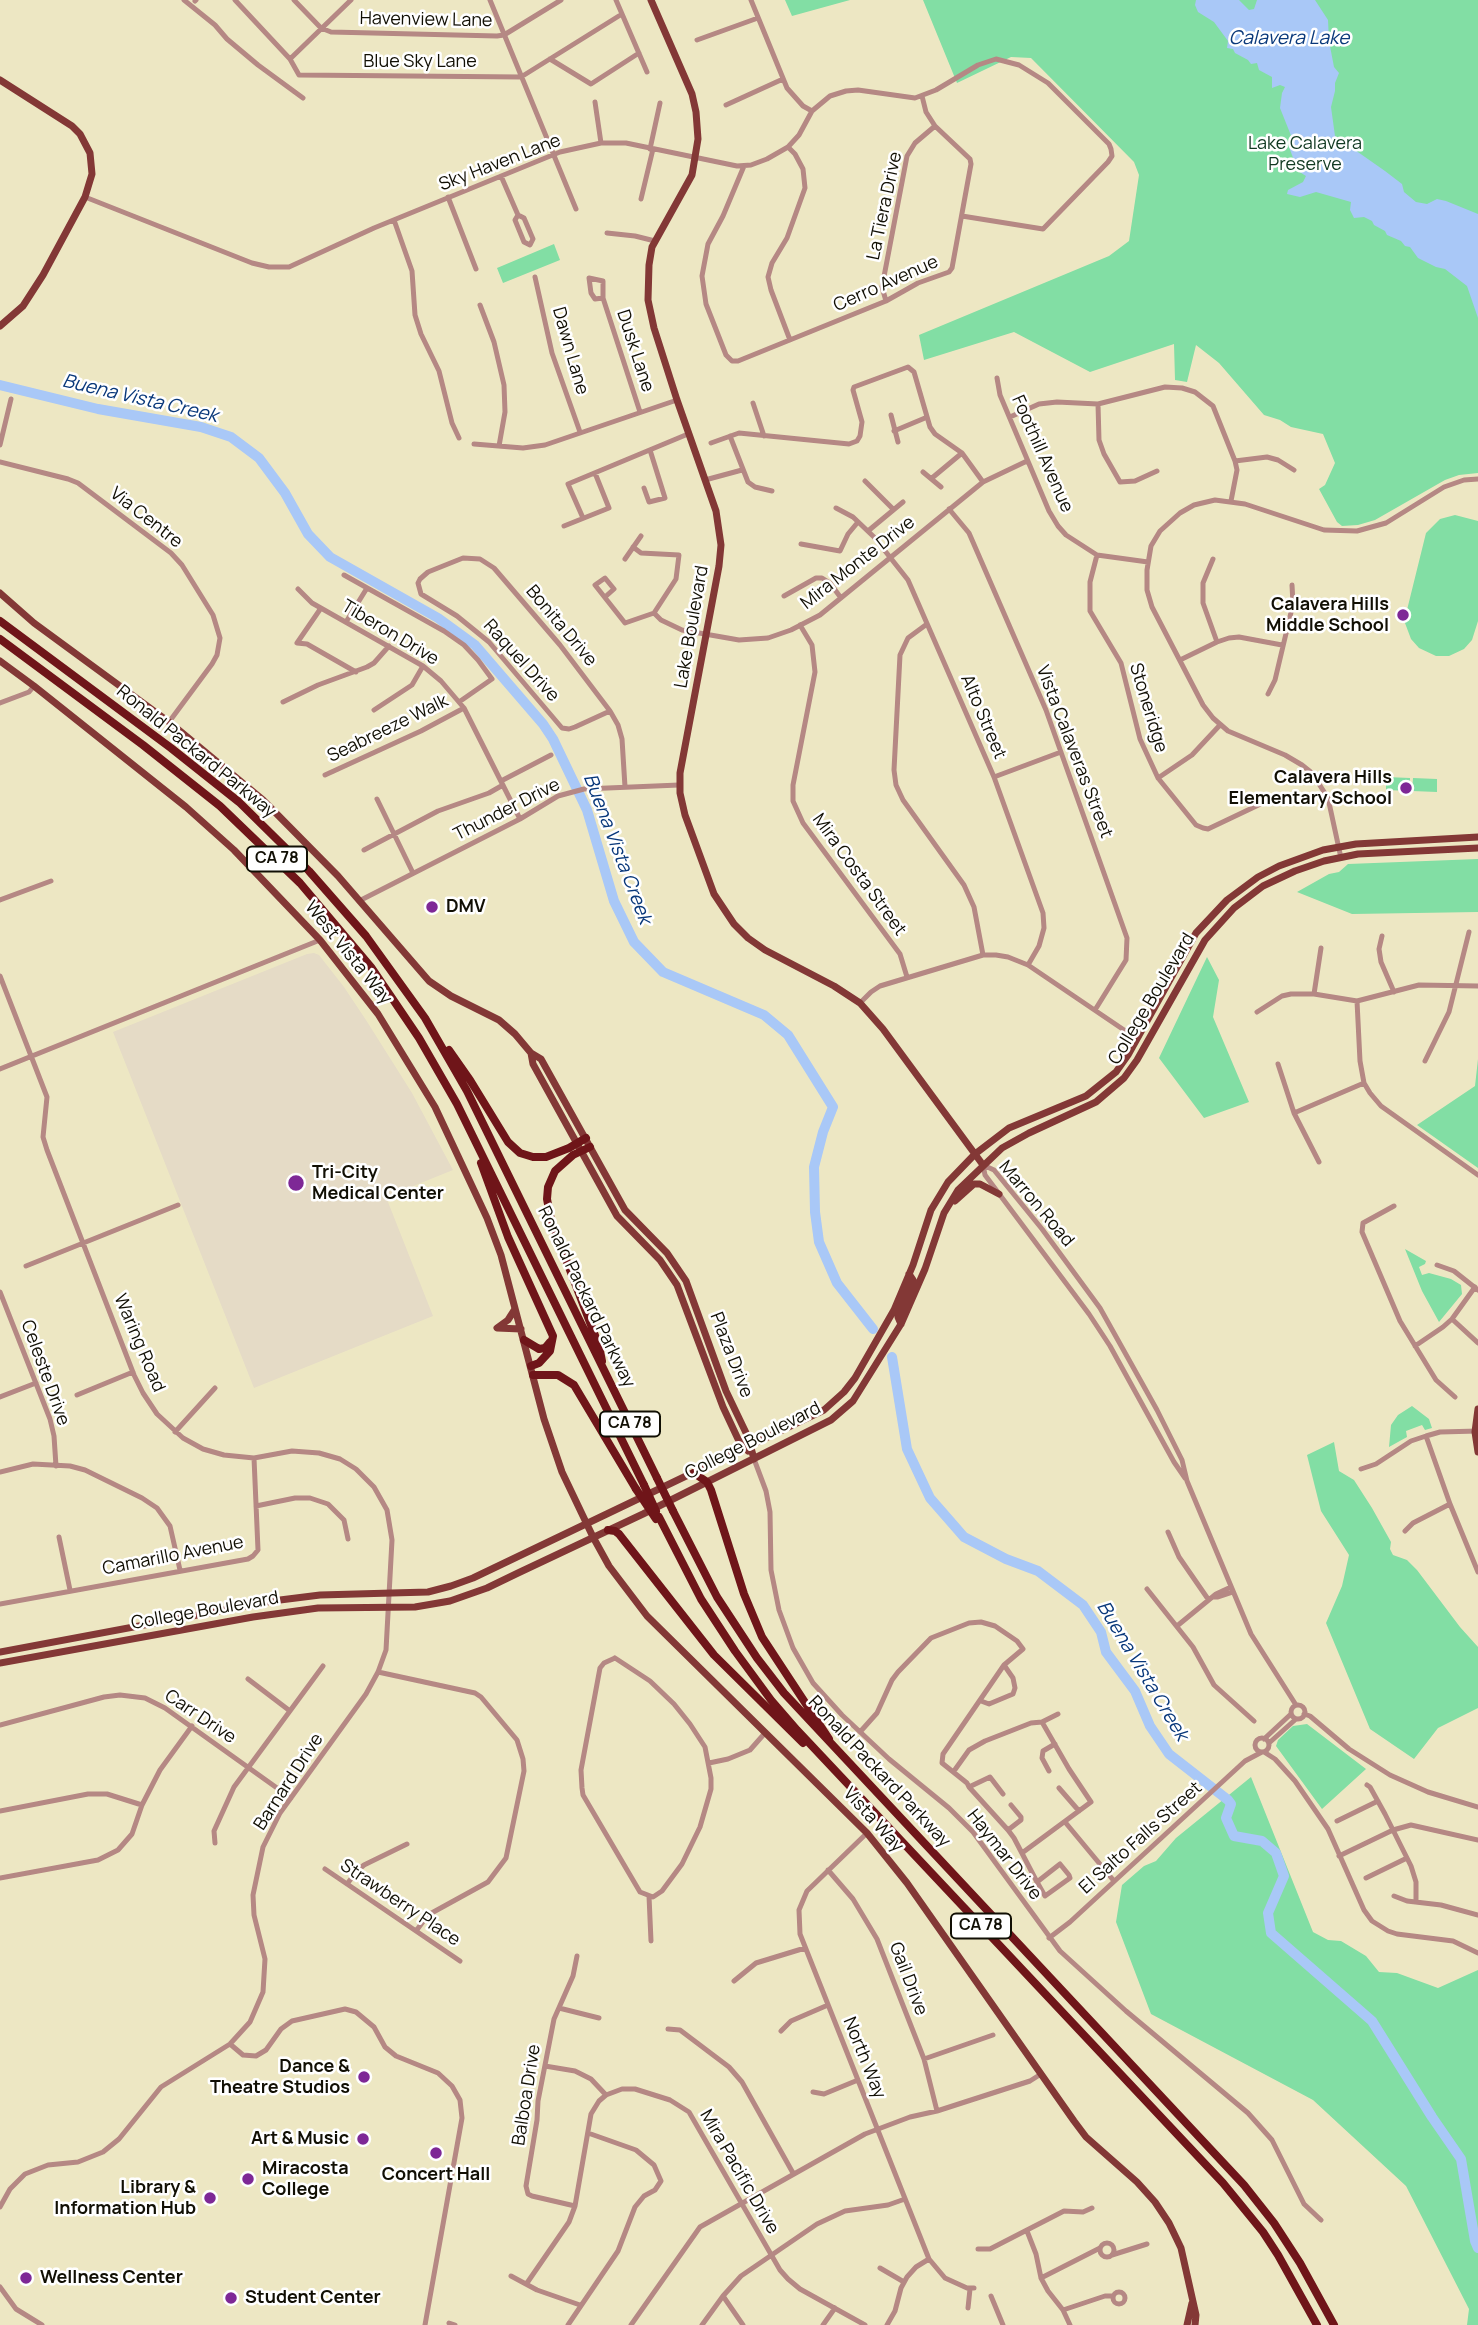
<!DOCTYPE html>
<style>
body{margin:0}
canvas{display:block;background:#ede7c3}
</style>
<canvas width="1478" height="2325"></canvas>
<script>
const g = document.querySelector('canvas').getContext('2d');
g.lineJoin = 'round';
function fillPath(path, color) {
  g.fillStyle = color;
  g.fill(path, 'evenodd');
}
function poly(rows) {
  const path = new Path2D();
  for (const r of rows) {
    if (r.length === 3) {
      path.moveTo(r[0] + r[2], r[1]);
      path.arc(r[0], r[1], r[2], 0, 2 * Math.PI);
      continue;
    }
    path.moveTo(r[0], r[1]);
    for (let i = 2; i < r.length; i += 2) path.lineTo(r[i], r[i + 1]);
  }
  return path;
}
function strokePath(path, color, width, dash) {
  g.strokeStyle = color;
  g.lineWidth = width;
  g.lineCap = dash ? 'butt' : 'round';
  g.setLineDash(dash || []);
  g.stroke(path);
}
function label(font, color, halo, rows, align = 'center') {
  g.font = font + ' Manrope,sans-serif';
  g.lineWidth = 5;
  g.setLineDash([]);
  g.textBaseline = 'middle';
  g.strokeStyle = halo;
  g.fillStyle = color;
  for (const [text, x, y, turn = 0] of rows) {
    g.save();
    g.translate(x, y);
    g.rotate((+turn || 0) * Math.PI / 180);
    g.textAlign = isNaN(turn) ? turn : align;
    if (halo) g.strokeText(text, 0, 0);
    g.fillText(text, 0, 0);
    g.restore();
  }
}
fillPath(poly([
 [314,953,319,955,344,987,366,1020,412,1093,453,1170,386,1197,433,1316,254,1388,113,1032,307,954]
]), '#e5dbc6');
fillPath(poly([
 [785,0,850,0,792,16],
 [923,0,1478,0,1478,473,1459,475,1445,480,1375,520,1358,525,1342,526,1337,522,1319,489,1325,485,1335,463,1323,434,1291,427,1280,420,1264,415,1219,363,1196,345,1187,382,1175,380,1174,344,1090,372,1014,332,924,360,919,335,1109,256,1129,241,1139,175,1134,162,1031,58,1011,57,957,83],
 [554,244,560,260,503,283,497,268],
 [1455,515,1478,521,1478,621,1472,640,1464,649,1449,656,1436,656,1419,648,1411,639,1405,623,1406,614,1426,533,1440,519],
 [1386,777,1410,778,1410,791,1386,790],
 [1413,778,1437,779,1437,792,1412,791],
 [1478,859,1478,912,1352,914,1297,892,1329,874,1339,872,1348,864],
 [1207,957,1219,980,1213,1017,1249,1102,1204,1118,1159,1058],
 [1478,1059,1478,1168,1417,1125,1475,1086],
 [1405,1249,1426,1261,1425,1264,1419,1267,1422,1275,1429,1273,1451,1279,1461,1285,1462,1294,1439,1322,1422,1291],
 [1412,1406,1429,1419,1432,1428,1425,1430,1422,1425,1406,1431,1407,1437,1389,1447,1391,1425,1398,1415],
 [1334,1442,1339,1471,1354,1480,1372,1508,1391,1542,1390,1549,1393,1555,1407,1560,1417,1570,1460,1627,1478,1647,1478,1708,1438,1728,1414,1759,1370,1729,1326,1623,1342,1586,1349,1555,1321,1511,1307,1455],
 [1307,1724,1366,1769,1322,1809,1276,1746,1278,1740,1293,1726],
 [1251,1777,1313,1932,1328,1940,1341,1941,1366,1956,1379,1972,1397,1973,1438,1988,1478,1970,1478,2325,1467,2325,1469,2309,1406,2186,1313,2100,1151,2014,1116,1922,1122,1885,1144,1866,1156,1861,1176,1838]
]), '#82dea4');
fillPath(poly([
 [1196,0,1239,0,1249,10,1254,9,1257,0,1315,0,1328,20,1329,41,1334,67,1339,73,1335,83,1335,91,1331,107,1335,136,1385,171,1402,184,1404,192,1416,202,1427,204,1437,199,1446,201,1478,214,1478,318,1467,286,1445,269,1436,267,1418,258,1410,247,1405,246,1401,241,1387,235,1385,231,1374,225,1372,221,1364,217,1354,218,1350,210,1351,202,1316,192,1300,197,1287,194,1288,190,1303,182,1306,176,1298,171,1289,147,1294,143,1280,108,1282,93,1285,87,1280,85,1272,88,1272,77,1259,70,1257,63,1251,64,1248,60,1235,53,1233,49,1227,48,1228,41,1214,22,1198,12,1195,5]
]), '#a9c8f7');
strokePath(poly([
 [0,385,98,409,201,427,231,437,259,458,285,493,308,534,330,557,438,618,475,645,543,724,553,739,587,810,614,901,634,942,663,972,764,1015,788,1035,833,1107,823,1132,814,1167,815,1212,819,1242,837,1283,873,1329],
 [892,1357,907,1449,930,1498,964,1537,1006,1559,1038,1571,1083,1605,1101,1632,1106,1652,1135,1691,1150,1726,1169,1754,1228,1800,1231,1804,1226,1818,1234,1836,1262,1841,1276,1853,1284,1876,1268,1913,1271,1933,1372,2021,1432,2117,1461,2159,1475,2241,1478,2248]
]), '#a9c8f7', 10);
strokePath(poly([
 [184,0,215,25,227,39,258,65,303,98],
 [235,0,290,59,299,75,521,77,622,14],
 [294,0,321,28,331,32,497,36,504,35,561,0],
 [490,0,576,209],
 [616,0,647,72],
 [751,0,787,88,803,106,812,111],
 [195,1,196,0],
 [697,40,758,18],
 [290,59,351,0],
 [550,59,591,84,639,53],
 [595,102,601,143],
 [726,105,783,79],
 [788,147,795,154,803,169,805,188,787,238,772,263,768,277,771,290,790,340],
 [650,149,660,103],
 [744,166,723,216,708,244,702,276,706,304,726,355,732,361,738,361,886,301,918,283,949,272,952,268,971,164,970,159,935,126,926,112,922,96],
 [501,176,518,215,524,218,533,239,530,245],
 [85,197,252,263,269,267,289,267,374,228,560,152,601,143,626,143,737,166,751,165,767,159,788,147,799,135,812,111,830,96,846,91,858,90,915,98,936,90,978,65,996,59,1019,65,1048,83,1109,144,1111,149,1112,156,1108,162,1043,229,962,216],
 [448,197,476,269],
 [641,199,653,149],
 [518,215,515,220,524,242,530,245],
 [394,220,412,271,415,315,421,334,439,371,452,423,459,438],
 [607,233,635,236,655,241],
 [535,277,552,353,580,432],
 [603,298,595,299,591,293,589,278,603,281,603,298,640,412],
 [886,301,882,287,907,156,915,143,935,126],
 [480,305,494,342,504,385,505,412,499,446],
 [997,378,1000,395,1049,511,1058,526,1066,535,1097,555,1148,562],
 [753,403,764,436],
 [1098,404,1099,440,1104,454,1120,482,1135,481,1157,471],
 [891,415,898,442],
 [1010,417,1039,404,1057,402,1098,404,1165,387,1182,388,1195,392,1213,406,1235,461,1237,470,1231,501],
 [894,431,925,418],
 [730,436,748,482,755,487,772,491],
 [711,443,739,433,849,444,857,441,860,436,862,422,853,390,854,387,908,367,914,372,930,427,935,434,962,453,983,482],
 [474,444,523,448,545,445,677,400],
 [0,445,11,399],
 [1235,461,1267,457,1278,460,1294,470],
 [0,462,68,479,78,483,171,553,182,565,213,615,220,638,217,655,212,664,169,722],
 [923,472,941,487],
 [932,478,962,453],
 [705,480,742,470],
 [865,481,893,509],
 [644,488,649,502,665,498,650,450],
 [836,508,853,517,874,537,908,580,994,777,1043,913,1044,928,1039,946,1028,965],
 [949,509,969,533,1046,710,1127,938,1126,960,1095,1010],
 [583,518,568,484,688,434],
 [564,526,609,508,595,473],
 [868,531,903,502],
 [801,544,840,551,848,534,858,522],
 [633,547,641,553,679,555,676,579,654,613],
 [1097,555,1090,582,1090,611,1121,663,1140,739,1158,778,1196,825,1203,828,1208,829,1269,800],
 [625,559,641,536],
 [1213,559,1203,583,1203,603,1217,642],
 [344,575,444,631,464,645,478,660,492,679,459,702],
 [298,589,312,603,423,666,441,681,464,708,520,819],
 [784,596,816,578,822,578,830,583,841,598],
 [605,597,614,589,605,578,595,585,625,623,654,613],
 [321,608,297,643,307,644,356,672],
 [654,613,661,620,682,630,739,640,768,638,791,630,820,615,983,482,1027,461],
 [346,622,367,588],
 [927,624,908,638,900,655,894,770,896,785,903,800,964,885,974,907,983,955],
 [800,625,812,645,815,672,793,785,793,801,803,823,900,954,907,977],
 [1180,660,1217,642,1229,638,1239,637,1282,645],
 [1268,694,1275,680,1293,604,1292,585],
 [283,702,318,685,367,667,374,663,389,646],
 [0,703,29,692,34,686],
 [374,710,412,685,423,666],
 [610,711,575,727,569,729,562,728,489,642,457,616,421,594,418,583,420,579,428,572,463,558,480,559,494,568,560,645,610,711,618,725,622,739,625,787],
 [325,775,421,731,464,708],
 [994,777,1061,752],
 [1158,778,1192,755,1220,725],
 [501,781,551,755],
 [377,799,413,873],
 [364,850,438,811,489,793,503,785],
 [1341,858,1328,798,1312,773,1302,765,1285,755,1228,731,1213,718,1203,705,1152,607,1147,590,1147,570,1151,546,1160,531,1180,513,1194,505,1215,500,1245,504,1324,530,1357,531,1386,523,1444,487,1464,480,1478,479],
 [0,900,51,881],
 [359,901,520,819,558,796,584,789,679,785],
 [1382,936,1379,949,1381,962,1394,992],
 [0,976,47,1097,43,1137,47,1150,134,1375,143,1393,157,1414,183,1438,203,1449,224,1455,254,1458,292,1451,319,1453,340,1459,356,1469,374,1487,387,1510,392,1540,386,1650,378,1672,366,1694,280,1813,263,1847,253,1895,254,1915,265,1959,263,1992,250,2022,230,2044,161,2087,119,2139,103,2152,78,2162,48,2165,25,2174,10,2189,0,2207],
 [1314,994,1321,948],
 [1357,1001,1360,1061,1364,1083,1370,1093,1381,1106,1478,1175],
 [860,1003,871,992,880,986,983,955,996,955,1008,957,1028,965,1124,1030],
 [1257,1012,1282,996,1291,994,1314,994,1357,1001,1419,985,1478,986],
 [1425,1061,1449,1012,1469,932],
 [1278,1064,1294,1113,1319,1162],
 [0,1069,320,940],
 [1294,1113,1364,1083],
 [983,1165,994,1170,1042,1229,1100,1308,1157,1410,1182,1460,1187,1481,1251,1634,1296,1705],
 [983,1165,985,1175,1089,1314,1110,1346,1174,1462,1185,1478],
 [1394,1206,1363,1223,1362,1232,1400,1321,1436,1380,1455,1397],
 [1437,1265,1454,1271,1478,1290],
 [26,1266,178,1205],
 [0,1292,50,1419,54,1436,56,1466],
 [1452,1319,1478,1343],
 [1415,1346,1443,1327,1452,1319,1475,1287],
 [77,1395,133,1372],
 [0,1397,36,1383],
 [175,1432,215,1388],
 [1426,1436,1450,1504,1478,1572],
 [754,1459,766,1491,770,1512,771,1570,779,1610,793,1648,813,1683,842,1715,889,1759,949,1808,973,1832,1060,1951,1126,2011,1248,2113,1272,2140,1304,2204,1321,2220],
 [1361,1469,1376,1464,1411,1441,1426,1436,1440,1432,1478,1431],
 [0,1472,33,1464,70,1466,85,1470,142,1498,157,1508,170,1526,180,1570],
 [256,1506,295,1498,310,1498,328,1504,344,1520,348,1539],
 [1405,1531,1413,1523,1450,1504],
 [1168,1532,1179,1557,1208,1599],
 [59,1537,70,1590],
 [1147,1589,1193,1647,1214,1685,1254,1721],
 [1213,1597,1218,1597,1233,1592],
 [0,1604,248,1559,253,1556,258,1550,254,1458],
 [1177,1626,1216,1594,1231,1587],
 [615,1658,650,1681,674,1704,690,1724,705,1747,711,1778,711,1789,700,1827,682,1864,662,1891,653,1897,640,1892,583,1795,582,1788,581,1770,600,1668,604,1663,615,1658],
 [378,1672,475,1693,481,1697,517,1740,523,1759,524,1771,506,1858,488,1882,428,1915,416,1931],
 [248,1679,290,1711],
 [981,1701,989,1704,1013,1694,1015,1688,1013,1678,1004,1665],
 [1298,1712,7],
 [1304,1714,1310,1716,1349,1749,1390,1775,1428,1792,1478,1807],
 [0,1725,104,1697,120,1695,145,1698,165,1708,291,1798],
 [860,1732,877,1713,892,1680,898,1672,931,1638,969,1623,981,1622,995,1626,1017,1641,1023,1649,1004,1665,943,1754,942,1763,967,1783,969,1787,1008,1830,1014,1838,1037,1882,1045,1896,1070,1878,1069,1875,1060,1864,1037,1882],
 [1262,1745,7],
 [1264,1739,1291,1714],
 [1269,1743,1296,1719],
 [1264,1752,1275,1759,1295,1781,1328,1829,1364,1910,1372,1921,1388,1931,1397,1934,1453,1941,1478,1953],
 [709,1763,728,1759,750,1750,765,1733],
 [954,1771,969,1750,985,1741,1031,1723,1042,1722,1058,1714],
 [1049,1771,1042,1758,1043,1751,1055,1744],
 [1367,1785,1370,1787,1385,1814,1411,1866,1416,1882,1416,1902],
 [969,1787,990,1777,1003,1794],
 [1059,1788,1079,1811],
 [0,1811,88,1794,107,1794,142,1805],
 [1337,1821,1378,1801],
 [1065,1822,1114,1881],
 [1008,1830,1021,1820,1021,1817,1011,1805],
 [867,1833,807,1891,799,1910,800,1934,929,2259,945,2278,967,2288,974,2288],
 [215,1843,214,1831,234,1787,323,1666],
 [1022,1853,1091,1802,1069,1769,1042,1722],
 [1339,1856,1393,1830,1411,1825,1478,1840],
 [325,1869,460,1961],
 [828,1870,853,1899,877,1939,924,2059,937,2111],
 [0,1878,98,1860,118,1850,132,1834,142,1805,160,1770,192,1726],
 [1366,1878,1407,1858],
 [347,1884,357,1871,364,1865,407,1844],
 [649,1896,651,1941],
 [1394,1896,1407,1901,1441,1905,1478,1915],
 [1049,1938,1070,1922,1245,1761,1262,1752],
 [734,1981,756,1963,805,1948],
 [559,2008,599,2018],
 [668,2029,680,2030,729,2067,742,2082,793,2173],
 [781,2031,791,2021,828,2005],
 [230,2044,243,2055,256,2056,266,2050,281,2029,292,2021,345,2009,356,2012,374,2027,385,2047,396,2056,438,2073,452,2086,460,2100,462,2118,425,2325],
 [924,2059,993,2035],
 [545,2066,575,2071,591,2079,606,2095],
 [813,2092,824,2094,858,2080],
 [575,2206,532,2196,528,2194,526,2186,537,2120,538,2101,554,2019,573,1976,577,1956],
 [1027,2231,1036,2254,1041,2278,1048,2291,1063,2310,1070,2325],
 [1107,2250,7],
 [978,2249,990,2249,1064,2211,1083,2212,1092,2208],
 [1112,2255,1147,2244],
 [880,2268,904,2282],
 [511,2276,537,2290,580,2305],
 [1041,2278,1100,2248],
 [527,2283,569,2222,575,2206,591,2114,599,2101,606,2095,622,2089,635,2089,670,2100,689,2112,780,2270,788,2279,800,2289,865,2325],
 [0,2287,16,2309,42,2325],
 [1119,2298,6],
 [723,2296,743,2325],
 [991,2296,1003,2325],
 [968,2308,970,2289],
 [1063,2310,1105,2296,1113,2296],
 [449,2323,455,2325],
 [568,2325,618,2251,635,2207,644,2196,655,2190,661,2181,654,2165,636,2150,588,2133],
 [631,2325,700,2227,865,2134,910,2117,937,2111,1030,2081,1041,2074],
 [702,2325,723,2296,741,2276,817,2224,845,2211,888,2205,905,2199],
 [823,2325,835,2308],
 [887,2325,895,2311,901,2288,907,2277,916,2267,929,2259]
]), '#b58884', 5);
strokePath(poly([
 [651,0,692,94,696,112,698,139,692,175,652,247,649,265,648,300,654,328,677,400,716,511,721,545,719,566,680,773,680,793,685,815,714,894,734,924,748,938,765,950,834,986,860,1003,883,1029,983,1165],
 [0,80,72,126,80,134,90,153,92,174,85,197,43,275,23,306,0,326],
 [0,593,34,623,169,722,263,800,338,876,429,981,451,996,499,1020,515,1034,531,1053,541,1059,625,1210,667,1253,686,1281,726,1391,748,1437,754,1459],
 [0,661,34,686,186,807,234,850,320,940,378,1014,435,1107,487,1218,501,1255,544,1419,562,1472,593,1537,609,1566,647,1616,867,1833,907,1883,1074,2121,1086,2137,1137,2182,1155,2202,1169,2223,1181,2248,1196,2315,1195,2325],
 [531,1053,533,1064,617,1216,660,1260,677,1285,723,1407,738,1439,748,1451],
 [955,1201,974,1184,980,1184,999,1194],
 [515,1309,508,1320,497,1328,521,1329],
 [901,1324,898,1317,913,1280,909,1274],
 [1478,1409,1475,1432,1478,1452],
 [0,1652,272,1601,320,1595,428,1592,451,1586,473,1578,824,1410,844,1392,855,1378,894,1310,913,1265,931,1210,948,1182,975,1154,1009,1128,1086,1096,1116,1072,1128,1055,1196,933,1227,900,1258,877,1279,866,1323,850,1356,844,1478,837],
 [0,1663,253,1617,318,1608,415,1607,450,1601,487,1588,518,1573,643,1514,831,1420,853,1401,901,1324,925,1269,944,1213,958,1190,1002,1148,1029,1133,1096,1102,1124,1078,1137,1060,1205,940,1234,908,1263,886,1295,871,1324,861,1358,854,1478,848],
 [1187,2325,1192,2303]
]), '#833836', 7);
strokePath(poly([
 [0,621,171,748,239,802,309,871,366,936,425,1018,467,1091,657,1478],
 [0,639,143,745,220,806,300,883,371,967,419,1038,457,1104,644,1485],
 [449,1050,470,1080,508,1142,520,1153,533,1157,546,1157,569,1148,586,1138],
 [590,1147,573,1155,555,1171,548,1187,547,1199,551,1220,599,1346,602,1361],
 [481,1163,508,1237,553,1336,550,1351,539,1363,531,1366],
 [524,1340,539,1349,545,1348,550,1342],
 [533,1375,558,1375,574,1385,636,1489],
 [694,1473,707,1482,711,1490,744,1594,762,1637,829,1739],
 [673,1511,717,1597,757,1658,784,1693,1244,2185,1274,2223,1300,2263,1334,2325],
 [659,1517,701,1599,735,1651,771,1700,797,1730,1223,2183,1263,2232,1278,2255,1317,2325],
 [608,1530,615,1531,619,1534,714,1655,803,1743]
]), '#6f1519', 8);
strokePath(poly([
 [657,1478,673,1511],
 [644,1485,656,1511],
 [636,1489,656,1519]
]), '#6f1519', 8);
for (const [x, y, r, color] of [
 [1403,615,7,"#7e2896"],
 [1406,788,7,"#7e2896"],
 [432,907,7,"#7e2896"],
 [296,1183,9,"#7e2896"],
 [364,2077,7,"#7e2896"],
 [363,2139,7,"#7e2896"],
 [436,2153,7,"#7e2896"],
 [248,2179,7,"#7e2896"],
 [210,2198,7,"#7e2896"],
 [26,2278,7,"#7e2896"],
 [231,2298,7,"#7e2896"]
]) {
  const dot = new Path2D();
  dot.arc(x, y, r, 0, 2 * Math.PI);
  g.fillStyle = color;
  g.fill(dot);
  strokePath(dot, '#fff', 2.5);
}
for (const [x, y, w] of [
 [277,859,60],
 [630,1424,60],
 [981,1926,60]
]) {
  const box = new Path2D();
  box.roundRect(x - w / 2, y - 12.5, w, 25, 5);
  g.fillStyle = '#fff';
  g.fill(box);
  strokePath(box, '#110f04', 2);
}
label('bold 16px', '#110f04', null, [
 ["CA 78",277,859],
 ["CA 78",630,1424],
 ["CA 78",981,1926]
]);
label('18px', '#110f04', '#fff', [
 ["Havenview Lane",426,20,1],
 ["Blue Sky Lane",420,62],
 ["Sky Haven Lane",500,163,-21],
 ["La Tiera Drive",885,206,-78],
 ["Cerro Avenue",886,284,-24],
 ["Dawn Lane",570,351,74],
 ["Dusk Lane",635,351,72],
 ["Foothill Avenue",1042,454,66],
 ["Via Centre",146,518,38],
 ["Mira Monte Drive",858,563,-38],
 ["Bonita Drive",561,626,50],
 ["Lake Boulevard",692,627,-80],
 ["Tiberon Drive",390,633,31],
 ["Raquel Drive",521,661,48],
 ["Stoneridge",1148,708,73],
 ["Alto Street",983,717,67],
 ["Seabreeze Walk",388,729,-26],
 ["Ronald Packard Parkway",196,752,39],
 ["Vista Calaveras Street",1074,752,69],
 ["Thunder Drive",507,810,-27],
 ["Mira Costa Street",859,875,54],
 ["West Vista Way",348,953,51],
 ["College Boulevard",1152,999,-59],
 ["Marron Road",1036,1204,50],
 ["Ronald Packard Parkway",586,1297,64],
 ["Waring Road",139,1343,67],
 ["Plaza Drive",731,1355,69],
 ["Celeste Drive",45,1373,70],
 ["College Boulevard",753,1441,-27],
 ["Camarillo Avenue",173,1556,-11],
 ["College Boulevard",205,1611,-10],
 ["Carr Drive",200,1717,34],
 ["Ronald Packard Parkway",879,1772,47],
 ["Barnard Drive",289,1782,-57],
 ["Vista Way",873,1820,48],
 ["El Salto Falls Street",1141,1838,-42],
 ["Haymar Drive",1004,1855,52],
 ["Strawberry Place",400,1903,34],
 ["Gail Drive",908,1979,69],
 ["North Way",864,2058,68],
 ["Balboa Drive",527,2095,-81],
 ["Mira Pacific Drive",739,2172,60]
]);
label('18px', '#113922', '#fff', [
 ["Lake Calavera",1305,144],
 ["Preserve",1305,165]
]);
label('bold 18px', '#110f04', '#fff', [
 ["Calavera Hills",1389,605],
 ["Middle School",1389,626],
 ["Calavera Hills",1392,778],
 ["Elementary School",1392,799],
 ["DMV",446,907,"left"],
 ["Tri-City",312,1173,"left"],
 ["Medical Center",312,1194,"left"],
 ["Dance &",350,2067],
 ["Theatre Studios",350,2088],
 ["Art & Music",349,2139],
 ["Miracosta",262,2169,"left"],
 ["College",262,2190,"left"],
 ["Concert Hall",436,2175,"center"],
 ["Library &",196,2188],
 ["Information Hub",196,2209],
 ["Wellness Center",40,2278,"left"],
 ["Student Center",245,2298,"left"]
], 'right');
label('italic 19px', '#09387a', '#fff', [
 ["Calavera Lake",1289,39],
 ["Buena Vista Creek",140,399,13],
 ["Buena Vista Creek",617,849,69],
 ["Buena Vista Creek",1142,1671,59]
]);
</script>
